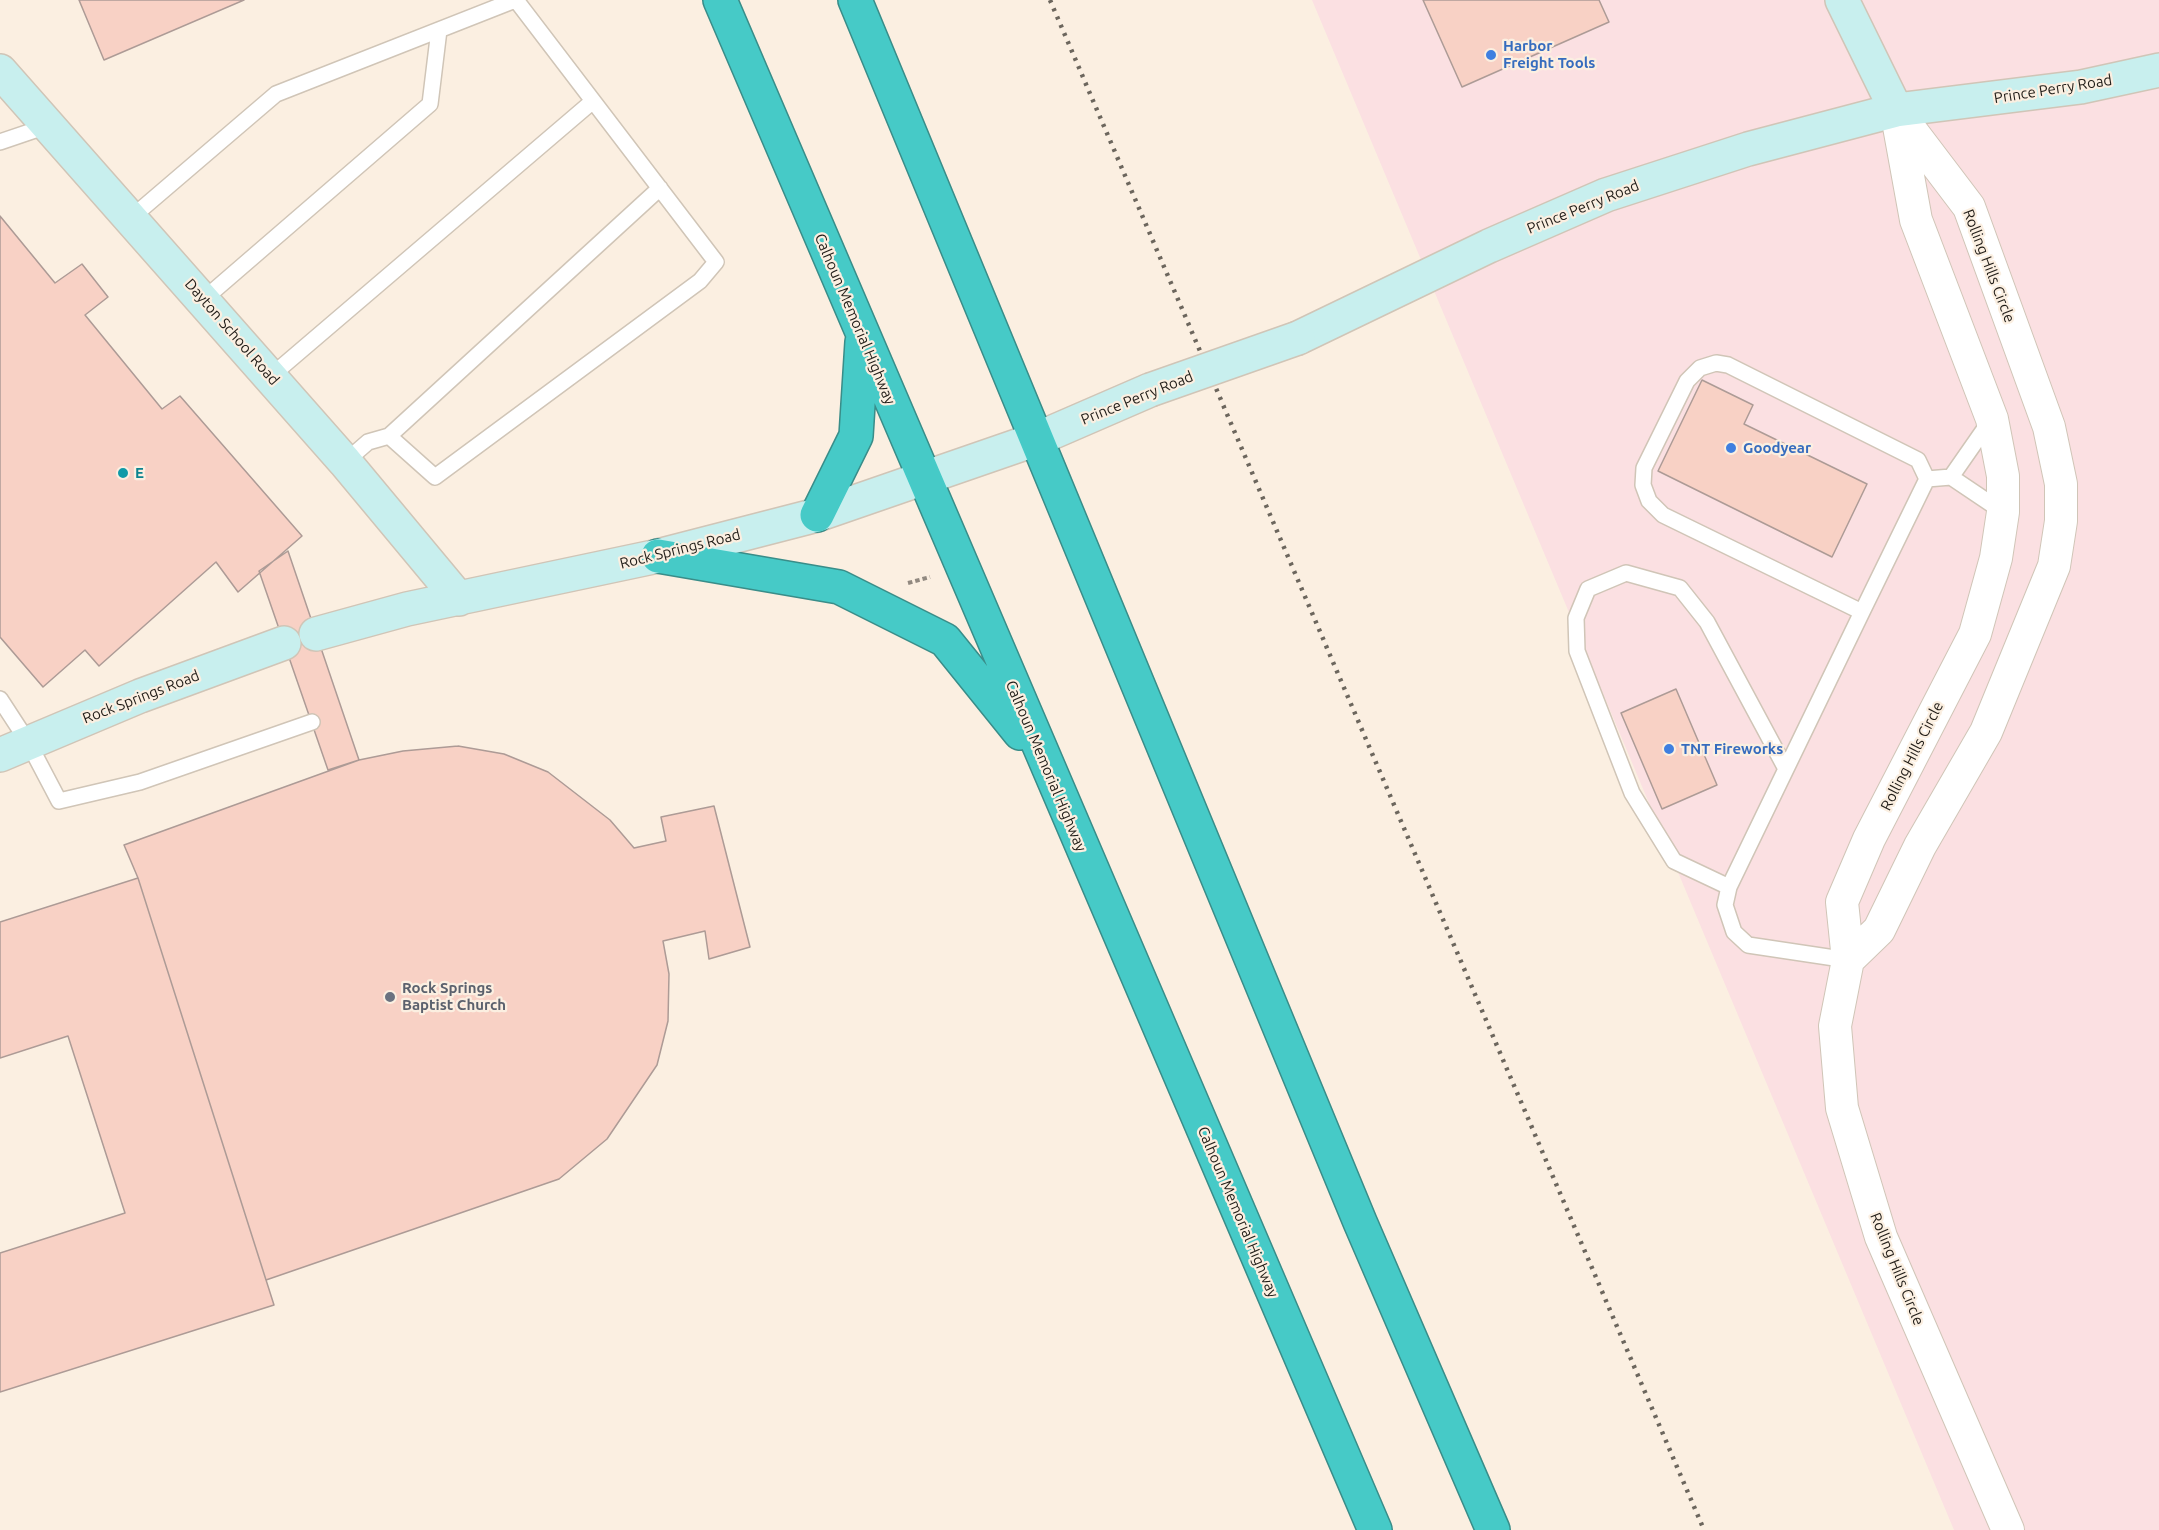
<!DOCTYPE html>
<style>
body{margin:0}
canvas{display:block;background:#fbefe1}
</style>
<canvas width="2159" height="1530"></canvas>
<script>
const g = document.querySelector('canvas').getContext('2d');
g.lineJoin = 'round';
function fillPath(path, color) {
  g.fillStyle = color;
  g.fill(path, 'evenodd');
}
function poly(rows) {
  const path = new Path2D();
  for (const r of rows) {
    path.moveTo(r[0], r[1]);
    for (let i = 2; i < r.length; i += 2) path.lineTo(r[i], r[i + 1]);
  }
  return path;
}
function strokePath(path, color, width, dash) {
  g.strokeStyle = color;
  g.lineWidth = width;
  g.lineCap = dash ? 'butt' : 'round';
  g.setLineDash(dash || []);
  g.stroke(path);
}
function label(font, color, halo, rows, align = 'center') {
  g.font = font + ' Ubuntu,sans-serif';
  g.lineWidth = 4.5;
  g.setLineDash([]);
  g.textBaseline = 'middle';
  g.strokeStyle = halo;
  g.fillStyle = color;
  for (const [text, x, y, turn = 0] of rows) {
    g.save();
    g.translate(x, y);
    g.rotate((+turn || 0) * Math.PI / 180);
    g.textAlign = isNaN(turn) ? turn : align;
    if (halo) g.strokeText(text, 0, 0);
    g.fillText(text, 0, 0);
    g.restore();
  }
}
fillPath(poly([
 [1312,0,2159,0,2159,1530,1954,1530]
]), '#fbe0e2');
const building = poly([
 [79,0,244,0,104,60,79,0],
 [1423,0,1599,0,1609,22,1462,87,1423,0],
 [0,216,55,283,82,264,108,297,85,315,162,409,180,396,302,536,238,592,216,562,99,666,85,650,43,687,0,637,0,216],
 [1702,380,1753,405,1744,424,1867,484,1832,557,1658,471,1702,380],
 [288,551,359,760,328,770,259,571,288,551],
 [1676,689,1717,785,1662,809,1621,713,1676,689],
 [458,746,504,754,548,772,610,820,634,848,666,841,661,817,714,806,750,947,709,959,705,931,663,941,669,974,668,1021,657,1065,607,1139,559,1179,266,1280,138,878,124,845,359,760,403,751,458,746],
 [138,878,274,1305,0,1392,0,1253,125,1213,68,1036,0,1058,0,922,138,878]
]);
fillPath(building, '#f8d1c5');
strokePath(building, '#ad9b96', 1.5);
const lane = poly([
 [0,142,50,125],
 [131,218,276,94,515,0],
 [203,300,430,104,439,30],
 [271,376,593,101],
 [1990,421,1951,477,2003,512],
 [389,436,660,188],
 [345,462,368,442,389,436,435,477,700,281,716,262,516,0],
 [1927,479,1862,612,1663,515,1649,501,1643,485,1644,468,1687,381,1700,368,1716,363,1728,365,1918,460,1927,479,1951,477],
 [0,699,28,742,59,801,140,782,312,722],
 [1729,887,1674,861,1632,793,1577,651,1576,618,1588,589,1626,573,1680,588,1707,622,1786,769],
 [1848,960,1748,945,1734,932,1725,905,1729,887,1862,612]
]);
const street = poly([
 [1896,110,1916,220,1992,419,2003,476,2003,512,1996,558,1975,634,1869,839,1842,902,1848,960,1835,1026,1842,1108,1881,1237,2008,1530],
 [1848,960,1879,930,1920,846,1986,732,2054,566,2061,521,2061,484,2049,427,1969,207,1900,116]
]);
const secondary = poly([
 [1842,0,1896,110],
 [0,71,345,462,459,599],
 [1298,338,1489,246,1606,195,1748,149,1896,110,2081,87,2159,70],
 [316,634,407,609,658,556,817,515,1037,439,1150,390],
 [0,755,140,696,284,643]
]);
const highway = poly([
 [720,0,1375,1530],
 [855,0,1360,1222,1493,1530],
 [817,515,856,436,862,342],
 [658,556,839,587,945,640,1020,733]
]);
strokePath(lane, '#d0c5b7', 18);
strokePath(street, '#d0c5b7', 34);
strokePath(secondary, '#d0c5b7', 36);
strokePath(highway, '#398d89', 36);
strokePath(poly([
 [908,583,930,577]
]), '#918980', 4, [4.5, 3]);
strokePath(lane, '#fff', 15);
strokePath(street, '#fff', 32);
strokePath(secondary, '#c8efee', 33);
strokePath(highway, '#46cac7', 33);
strokePath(poly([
 [1050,0,1704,1530]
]), '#6c665d', 4.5, [3, 6]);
const secondaryBridge = poly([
 [1150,390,1298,338]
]);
strokePath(secondaryBridge, '#d0c5b7', 36, []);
strokePath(secondaryBridge, '#c8efee', 33);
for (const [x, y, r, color] of [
 [1491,55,6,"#3f7fe0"],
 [1731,448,6,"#3f7fe0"],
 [123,473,6,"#0f9aa8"],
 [1669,749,6,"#3f7fe0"],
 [390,997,6,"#6b7280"]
]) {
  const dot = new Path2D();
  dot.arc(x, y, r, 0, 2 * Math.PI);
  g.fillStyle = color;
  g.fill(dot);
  strokePath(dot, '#fbefe1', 2);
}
label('bold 15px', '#366cbe', '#fbefe1', [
 ["Harbor",1503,46],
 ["Freight Tools",1503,63],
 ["Goodyear",1743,448],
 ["TNT Fireworks",1681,749]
], 'left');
label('15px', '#201c17', '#fbefe1', [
 ["Prince Perry Road",2053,89,-9],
 ["Prince Perry Road",1583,207,-22],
 ["Rolling Hills Circle",1989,266,69],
 ["Calhoun Memorial Highway",855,319,67],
 ["Dayton School Road",232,332,49],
 ["Prince Perry Road",1137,398,-22],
 ["Rock Springs Road",680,549,-14],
 ["Rock Springs Road",141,697,-21],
 ["Rolling Hills Circle",1912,756,-63],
 ["Calhoun Memorial Highway",1046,766,67],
 ["Calhoun Memorial Highway",1238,1212,67],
 ["Rolling Hills Circle",1897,1269,68]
]);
label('bold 15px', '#0d838f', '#fbefe1', [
 ["E",135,473]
], 'left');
label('bold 15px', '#5b616d', '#fbefe1', [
 ["Rock Springs",402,988],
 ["Baptist Church",402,1005]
], 'left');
</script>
